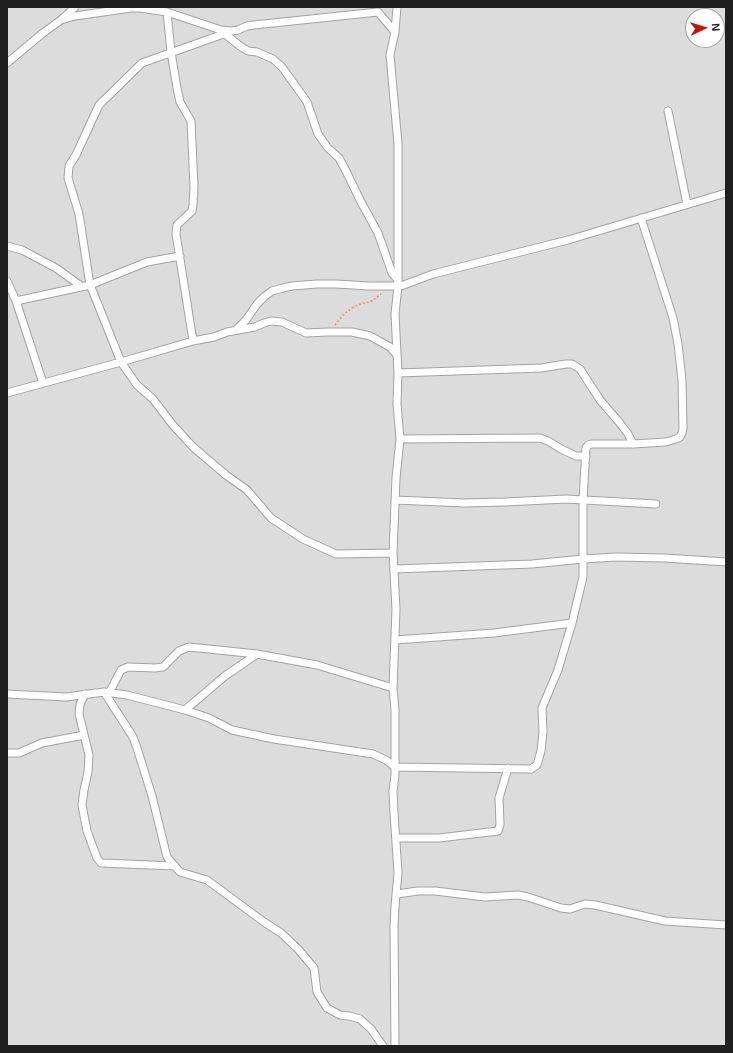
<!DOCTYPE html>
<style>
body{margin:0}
#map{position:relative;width:733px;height:1053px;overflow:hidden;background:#efece5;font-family:Arial,sans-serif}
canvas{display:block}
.frame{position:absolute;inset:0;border:8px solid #1f1f1f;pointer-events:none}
.north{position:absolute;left:685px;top:8px;width:40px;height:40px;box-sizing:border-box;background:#fff;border:1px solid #a5a5a5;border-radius:50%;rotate:86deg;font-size:11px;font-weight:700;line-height:16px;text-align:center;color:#1f1f1f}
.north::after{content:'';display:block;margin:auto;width:14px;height:18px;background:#c3160a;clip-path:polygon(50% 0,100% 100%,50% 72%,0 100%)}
</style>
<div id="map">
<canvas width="733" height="1053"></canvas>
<div class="frame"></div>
<div class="north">N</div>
</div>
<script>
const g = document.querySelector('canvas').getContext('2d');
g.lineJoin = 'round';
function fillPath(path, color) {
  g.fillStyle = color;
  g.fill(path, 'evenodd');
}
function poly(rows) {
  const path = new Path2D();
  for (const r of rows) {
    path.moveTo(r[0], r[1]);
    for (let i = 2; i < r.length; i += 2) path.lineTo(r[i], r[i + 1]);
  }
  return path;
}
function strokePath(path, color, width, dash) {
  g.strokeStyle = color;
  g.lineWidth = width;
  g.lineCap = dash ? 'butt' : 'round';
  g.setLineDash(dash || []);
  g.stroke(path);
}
fillPath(poly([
 [7,7,726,7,726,1046,7,1046],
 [693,16,717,16,717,40,693,40]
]), '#dddcdc');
const street = poly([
 [167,12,171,52,177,88,180,102,191,121,194,187,193,205,192,211,177,225,176,234,193,341],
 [62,19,75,7],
 [232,31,142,63,99,105,76,155,69,166,68,178,79,214,90,285,93,292,121,362,137,385,153,399,172,424,193,447,226,475,247,490,271,518,303,539,336,554,393,553],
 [225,34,240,46,248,51,257,52,273,59,282,67,307,102,318,134,328,148,339,158,346,171,361,202,378,233,392,273,398,280],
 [7,63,43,33,61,20,75,16,131,8,140,8,167,12,221,30,232,31,238,30,247,26,254,25,378,12,395,32],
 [668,111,687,204],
 [7,246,22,250,56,268,81,286],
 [7,281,16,301,43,383],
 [16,301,90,285,147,262,180,256],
 [236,330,246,320,257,304,265,296,272,291,283,288,292,286,317,284,336,284,369,286,401,286,433,274,568,240,726,193],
 [398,373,541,368,566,364,572,364,580,369,600,400,619,422,628,434,633,444],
 [7,393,121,362,193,341,214,337,227,332,255,327,264,323,271,321,282,322,306,333,328,332,352,332,370,336,390,347,397,355],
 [400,439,540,438,548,441,563,450,576,456,586,456],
 [395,500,464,503,505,502,566,499,656,504],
 [394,569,532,564,583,559,616,557,665,558,726,562],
 [395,640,494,633,572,623],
 [104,692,133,737,137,748,152,796,167,857,180,872,207,880,264,922,281,933,298,949,314,968,317,992,327,1008,340,1015,349,1016,360,1019,371,1029,383,1046],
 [109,693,121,670,128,667,155,668,163,667,179,651,189,647,257,654,317,665,393,688],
 [7,694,66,697,104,692,127,695,185,710,209,718,232,730,274,739,373,754,386,760,395,767,531,769,537,765,541,751,543,732,542,708,558,670,572,623,583,577,583,500,586,448,588,445,592,444,633,444,666,442,676,439,680,437,682,433,683,428,682,380,678,344,673,318,641,218],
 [85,694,80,704,79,714,89,755,88,772,84,790,82,805,87,831,97,858,101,863,175,866],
 [185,710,225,676,257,654],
 [7,753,19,753,42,743,84,735],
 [396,838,439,838,498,831,500,825,499,798,508,768],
 [397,894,418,891,435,891,485,897,518,895,528,897,561,908,570,909,585,904,595,905,665,921,726,925],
 [395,1046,394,926,395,906,398,873,394,813,393,791,395,775,395,710,393,688,396,609,393,553,396,478,400,439,397,404,398,373,395,314,398,286,398,144,390,55,395,32,397,7]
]);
strokePath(street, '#a3a3a3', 9);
strokePath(poly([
 [335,325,344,314,352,308,357,305,372,301,381,294]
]), '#f38872', 1.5, [2, 2]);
strokePath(street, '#fff', 7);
</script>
